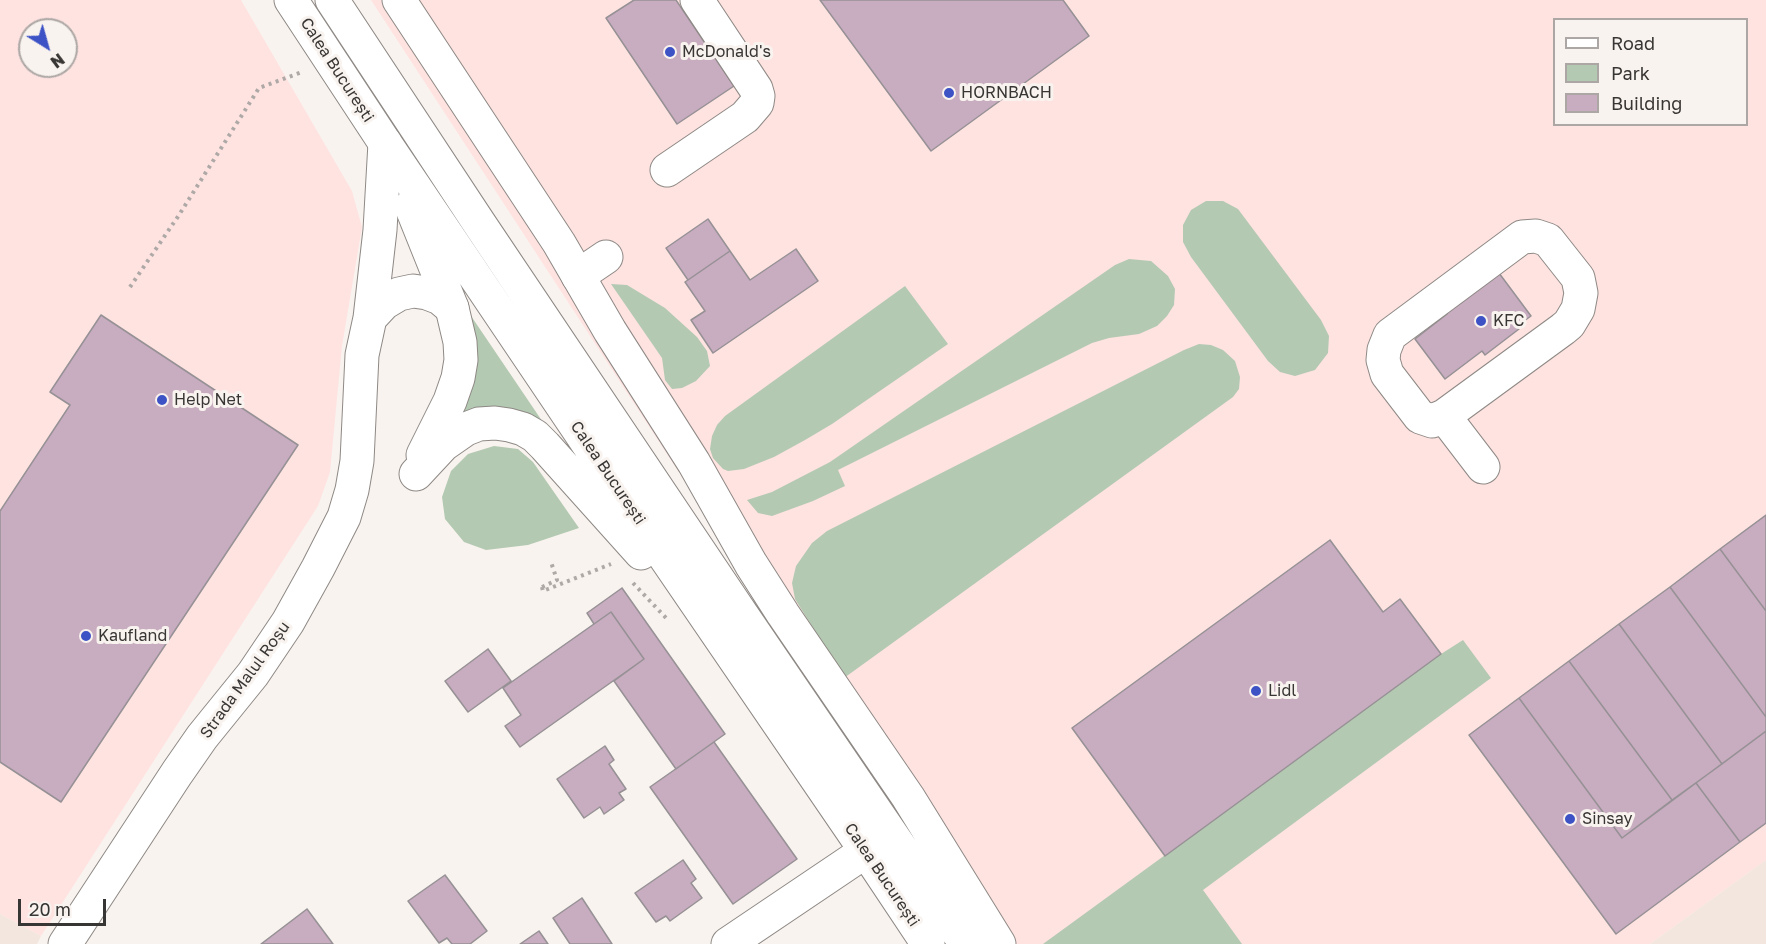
<!DOCTYPE html>
<meta charset="utf-8">
<style>
body{margin:0}
#map{position:relative;width:1766px;height:944px;overflow:hidden;background:#f9f3ef;font-family:"Golos Text",sans-serif}
canvas{display:block}
.legend{position:absolute;left:1553px;top:18px;width:195px;height:108px;box-sizing:border-box;background:#f9f3ef;border:2px solid #aca7a4;margin:0;padding:8px 10px;list-style:none;font-size:18px;color:#383634}
.legend li{display:flex;align-items:center;gap:12px;height:30px}
.legend b{width:30px;border:2px solid #aca7a4}
.north{position:absolute;left:18px;top:18px;width:60px;height:60px;box-sizing:border-box;background:#f9f3ef;border:2px solid #aca7a4;border-radius:50%;rotate:143deg;font-size:16px;font-weight:700;line-height:24px;text-align:center;color:#383634}
.north::after{content:'';display:block;margin:auto;width:21px;height:27px;background:#3d52c5;clip-path:polygon(50% 0,100% 100%,50% 72%,0 100%)}
.scale{position:absolute;left:18px;top:899px;width:88px;height:27px;box-sizing:border-box;border:3px solid #383634;border-top:0;padding-left:8px;font-size:18px;line-height:21px;white-space:nowrap;color:#383634;-webkit-text-stroke:4px #f9f3ef;paint-order:stroke}
</style>
<div id="map">
<canvas width="1766" height="944"></canvas>
<ul class="legend">
<li><b style="height:8px;background:#fff"></b>Road</li>
<li><b style="height:16px;background:#b4c9b2"></b>Park</li>
<li><b style="height:16px;background:#c8acc0"></b>Building</li>
</ul>
<div class="north">N</div>
<div class="scale">20 m</div>
</div>
<script>
const g = document.querySelector('canvas').getContext('2d');
g.lineJoin = 'round';
function fillPath(path, color) {
  g.fillStyle = color;
  g.fill(path, 'evenodd');
}
function poly(rows) {
  const path = new Path2D();
  for (const r of rows) {
    path.moveTo(r[0], r[1]);
    for (let i = 2; i < r.length; i += 2) path.lineTo(r[i], r[i + 1]);
  }
  return path;
}
function strokePath(path, color, width, dash) {
  g.strokeStyle = color;
  g.lineWidth = width;
  g.lineCap = dash ? 'butt' : 'round';
  g.setLineDash(dash || []);
  g.stroke(path);
}
function label(font, color, halo, rows, align = 'center') {
  g.font = font + ' "Golos Text",sans-serif';
  g.lineWidth = 6;
  g.setLineDash([]);
  g.textBaseline = 'middle';
  g.strokeStyle = halo;
  g.fillStyle = color;
  for (const [text, x, y, turn = 0] of rows) {
    g.save();
    g.translate(x, y);
    g.rotate((+turn || 0) * Math.PI / 180);
    g.textAlign = isNaN(turn) ? turn : align;
    if (halo) g.strokeText(text, 0, 0);
    g.fillText(text, 0, 0);
    g.restore();
  }
}
fillPath(poly([
 [0,0,241,0,352,191,362,227,342,346,330,472,318,506,41,936,0,914],
 [30,30,66,30,66,66,30,66],
 [371,0,1766,0,1766,860,1650,944,983,944,909,831,714,526],
 [1554,20,1746,20,1746,124,1554,124]
]), '#fee3e1');
fillPath(poly([
 [1766,860,1766,944,1650,944],
 [0,914,41,936,37,944,0,944]
]), '#f3e6de');
fillPath(poly([
 [1206,201,1223,201,1238,209,1321,320,1329,336,1328,353,1315,370,1295,376,1280,372,1268,361,1191,257,1183,242,1183,225,1191,210],
 [1129,259,1151,261,1168,276,1175,289,1174,305,1167,316,1157,326,1139,334,1109,338,1092,343,838,470,845,486,813,501,772,516,758,513,747,500,772,492,830,462,1115,265],
 [611,284,627,285,665,308,697,337,707,351,710,366,696,381,682,388,672,389,665,380,662,358],
 [905,286,948,344,832,424,805,440,774,457,744,469,728,471,723,469,713,458,710,449,712,436,717,425,725,416],
 [467,310,557,443,453,421,467,400,476,373,477,354,474,335],
 [1199,344,1211,345,1223,350,1235,361,1240,377,1239,389,1233,397,844,678,795,599,792,583,796,566,812,543,827,531,1184,350],
 [494,446,518,449,533,462,579,528,528,545,486,550,464,542,445,519,442,497,451,471,468,454],
 [1463,640,1491,678,1203,890,1242,944,1043,944,1441,654]
]), '#b4c9b2');
const building = poly([
 [634,0,676,0,734,86,677,124,606,18,634,0],
 [820,0,1063,0,1089,36,931,151,820,0],
 [708,219,730,251,688,280,666,248,708,219],
 [796,249,818,281,713,353,691,320,705,311,685,282,730,251,750,280,796,249],
 [1496,269,1531,316,1517,326,1519,329,1485,355,1482,351,1445,379,1415,339,1447,314,1443,309,1496,269],
 [101,315,298,445,61,802,0,762,0,511,70,405,50,392,101,315],
 [1766,515,1766,611,1720,549,1766,515],
 [1330,540,1383,612,1400,599,1441,654,1165,856,1072,728,1330,540],
 [1720,549,1766,611,1766,717,1670,587,1720,549],
 [1670,587,1766,717,1766,731,1722,764,1619,624,1670,587],
 [622,588,725,734,676,769,614,681,644,659,611,612,594,624,587,613,622,588],
 [611,612,644,659,520,747,505,726,521,715,503,688,611,612],
 [1619,624,1722,764,1672,800,1569,661,1619,624],
 [488,649,511,681,468,712,445,681,488,649],
 [1569,661,1672,800,1622,838,1519,698,1569,661],
 [1519,698,1622,838,1696,783,1740,842,1616,934,1469,735,1519,698],
 [1766,731,1766,823,1740,842,1696,783,1766,731],
 [714,742,797,859,733,904,650,787,714,742],
 [605,746,614,760,609,764,626,789,619,793,624,800,604,814,600,807,584,818,557,779,605,746],
 [683,860,696,879,691,883,702,898,670,921,666,916,656,922,635,893,683,860],
 [445,875,487,931,470,944,452,944,447,938,439,943,408,901,445,875],
 [582,898,612,944,570,944,553,918,582,898],
 [307,909,333,944,261,944,307,909],
 [539,931,548,944,520,944,539,931]
]);
fillPath(building, '#c8acc0');
strokePath(building, '#969195', 1.5);
const minor = poly([
 [667,170,745,117,757,103,758,96,756,89,697,0],
 [578,276,606,257],
 [370,318,384,303,399,294,413,291,427,293,440,298,452,308],
 [1444,416,1432,421,1420,417,1387,374,1383,360,1384,350,1390,335,1522,237,1536,236,1548,240,1578,278,1581,293,1578,309,1569,324,1563,329,1444,416,1483,467],
 [65,944,177,773,202,737,253,674,288,622,318,568,344,517,352,490,357,461,362,355,370,318,380,230,385,143],
 [728,944,866,851]
]);
const highway = poly([
 [291,0,385,143,613,481,866,851,928,944],
 [332,0,479,223,742,615,966,944],
 [399,0,559,243,610,331,694,463,751,564,783,614,908,797,999,944],
 [411,206,452,308,460,342,461,360,458,378,450,401,423,455],
 [416,474,443,445,466,429,479,424,495,423,509,425,523,429,535,436,545,446,641,553]
]);
strokePath(minor, '#8e8985', 35);
strokePath(highway, '#8e8985', 35);
strokePath(poly([
 [130,287,179,215,259,88,302,72],
 [633,583,667,619],
 [542,587,543,591,611,564],
 [542,587,557,580,551,562]
]), '#aea9a6', 4, [3, 4.5]);
strokePath(minor, '#fff', 33);
strokePath(highway, '#fff', 33);
for (const [x, y, r, color] of [
 [670,52,6,"#3d52c5"],
 [949,93,6,"#3d52c5"],
 [1481,321,6,"#3d52c5"],
 [162,400,6,"#3d52c5"],
 [86,636,6,"#3d52c5"],
 [1256,691,6,"#3d52c5"],
 [1570,819,6,"#3d52c5"]
]) {
  const dot = new Path2D();
  dot.arc(x, y, r, 0, 2 * Math.PI);
  g.fillStyle = color;
  g.fill(dot);
  strokePath(dot, '#f9f3ef', 2);
}
label('16px', '#383634', '#f9f3ef', [
 ["McDonald's",682,52],
 ["HORNBACH",961,93],
 ["KFC",1493,321],
 ["Help Net",174,400],
 ["Kaufland",98,636],
 ["Lidl",1268,691],
 ["Sinsay",1582,819]
], 'left');
label('16px', '#383634', '#f9f3ef', [
 ["Calea București",337,70,57],
 ["Calea București",608,473,56],
 ["Strada Malul Roșu",245,680,-54],
 ["Calea București",882,875,56]
]);
</script>
